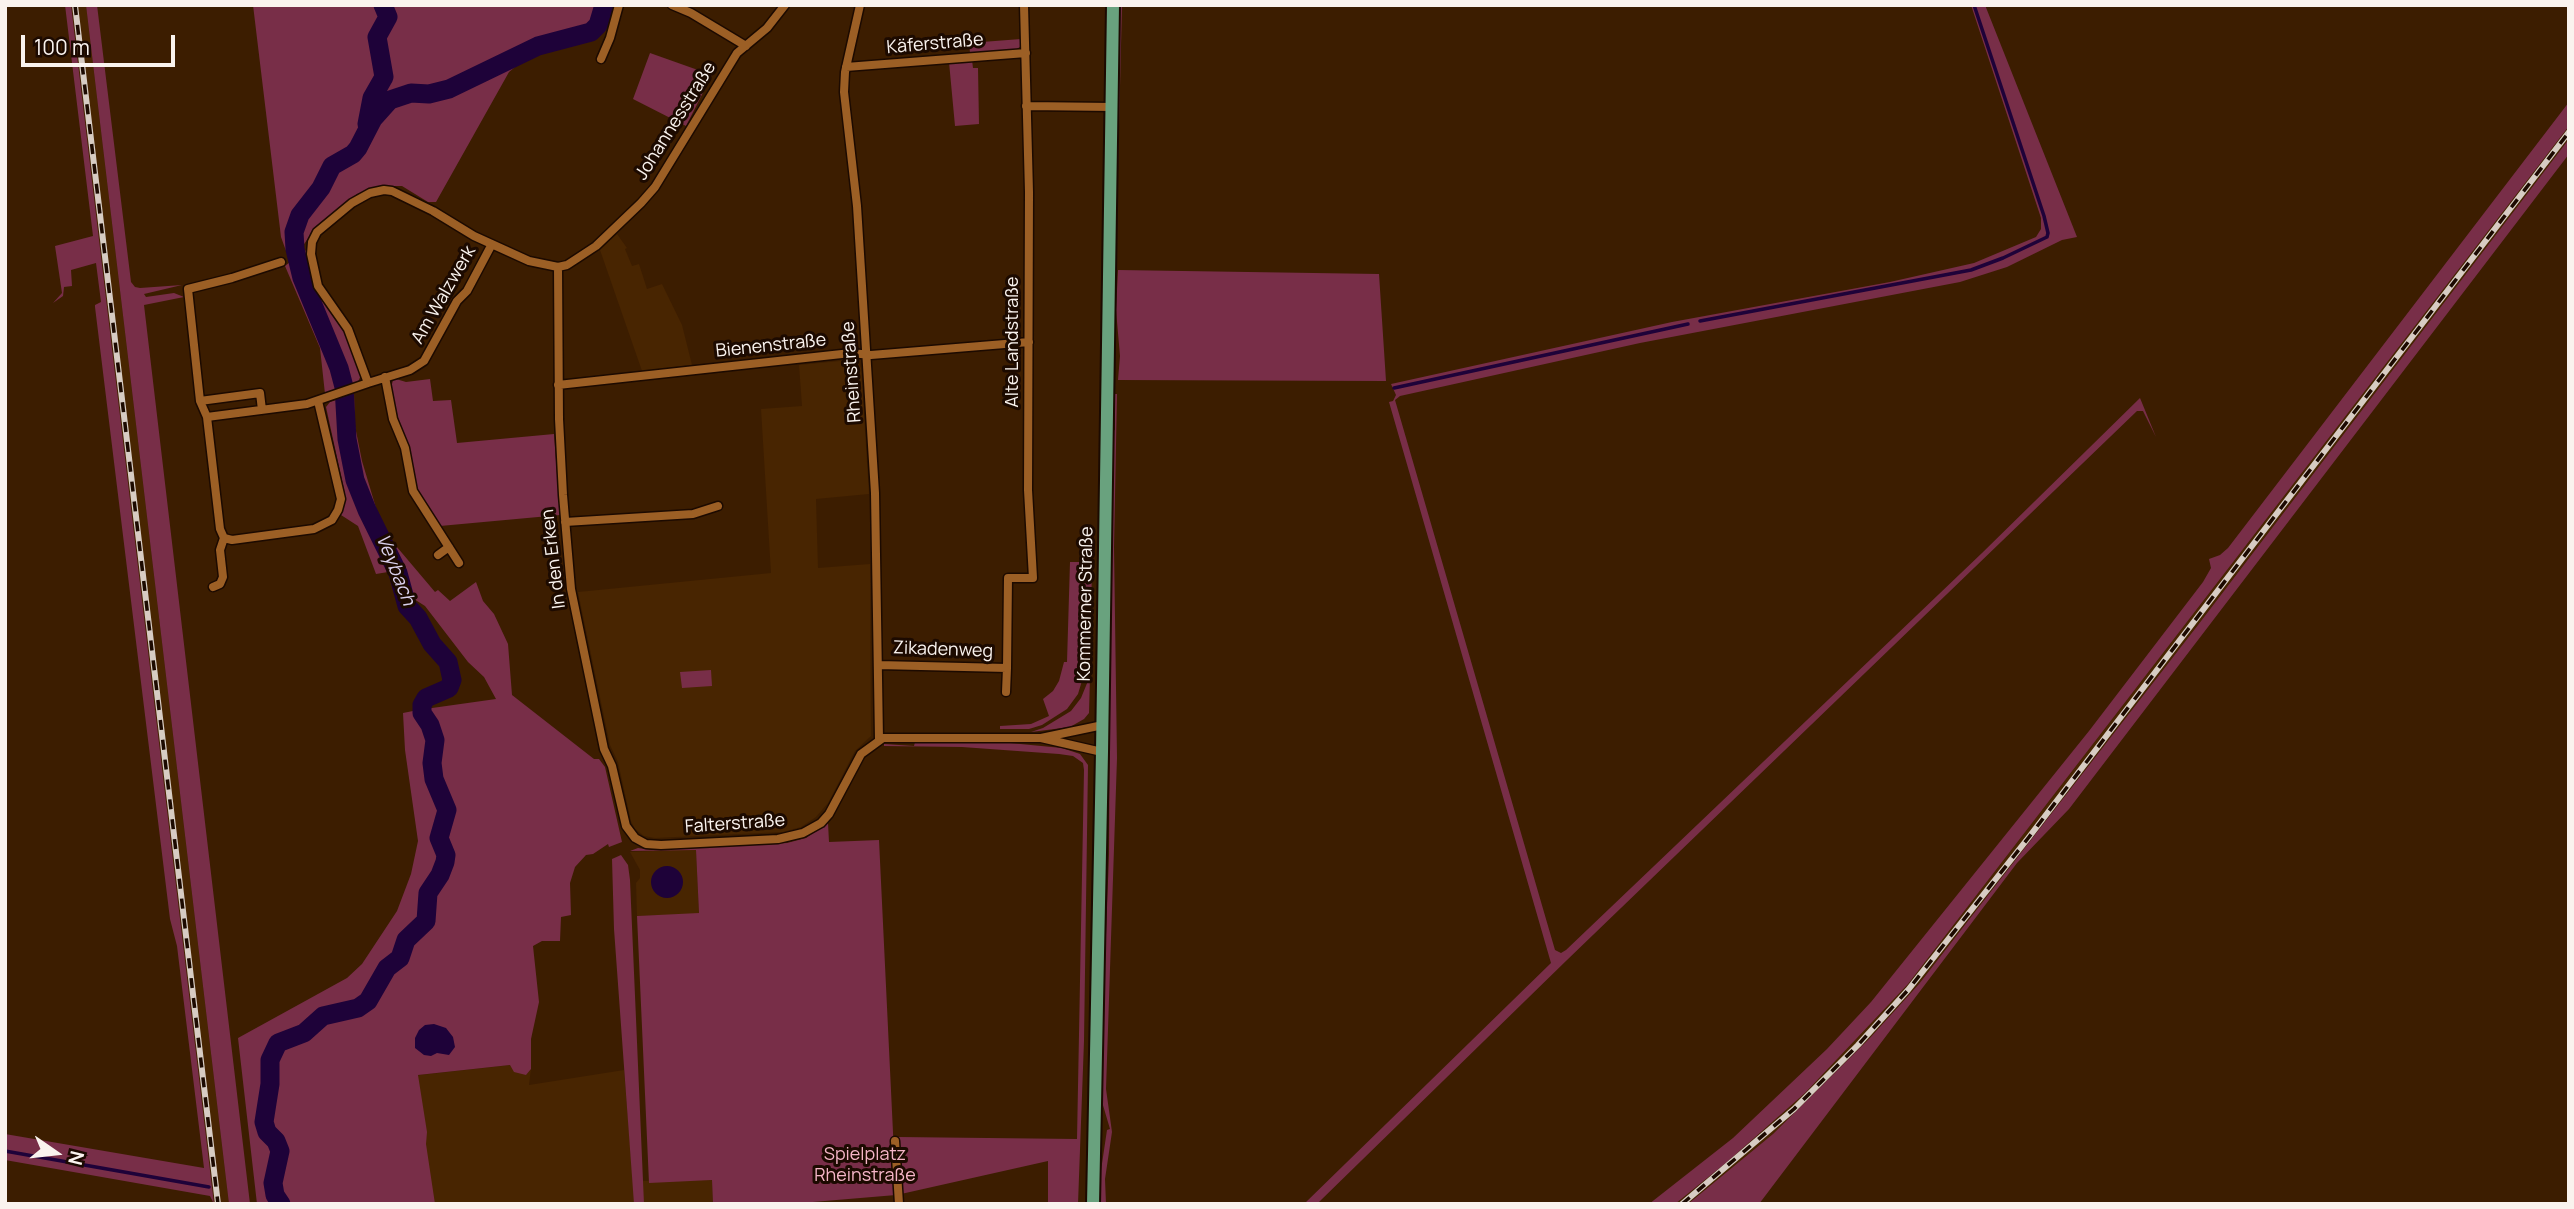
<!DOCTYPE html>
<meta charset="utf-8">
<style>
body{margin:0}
#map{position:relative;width:2574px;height:1209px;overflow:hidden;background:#3c1d00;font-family:Manrope,sans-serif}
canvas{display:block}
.frame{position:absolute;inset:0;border:7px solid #faf3ee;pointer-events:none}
.north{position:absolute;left:21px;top:1118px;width:70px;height:70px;-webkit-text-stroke:5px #1c0a00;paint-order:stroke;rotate:104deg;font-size:19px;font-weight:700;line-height:28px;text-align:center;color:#faf3ee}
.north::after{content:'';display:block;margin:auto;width:24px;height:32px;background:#faf3ee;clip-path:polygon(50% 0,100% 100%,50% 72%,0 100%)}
.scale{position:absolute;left:21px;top:35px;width:154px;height:32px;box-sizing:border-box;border:4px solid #faf3ee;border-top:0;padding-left:9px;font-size:21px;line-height:24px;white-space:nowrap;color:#faf3ee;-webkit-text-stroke:5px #1c0a00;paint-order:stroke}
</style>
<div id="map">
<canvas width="2574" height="1209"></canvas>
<div class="frame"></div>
<div class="north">N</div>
<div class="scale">100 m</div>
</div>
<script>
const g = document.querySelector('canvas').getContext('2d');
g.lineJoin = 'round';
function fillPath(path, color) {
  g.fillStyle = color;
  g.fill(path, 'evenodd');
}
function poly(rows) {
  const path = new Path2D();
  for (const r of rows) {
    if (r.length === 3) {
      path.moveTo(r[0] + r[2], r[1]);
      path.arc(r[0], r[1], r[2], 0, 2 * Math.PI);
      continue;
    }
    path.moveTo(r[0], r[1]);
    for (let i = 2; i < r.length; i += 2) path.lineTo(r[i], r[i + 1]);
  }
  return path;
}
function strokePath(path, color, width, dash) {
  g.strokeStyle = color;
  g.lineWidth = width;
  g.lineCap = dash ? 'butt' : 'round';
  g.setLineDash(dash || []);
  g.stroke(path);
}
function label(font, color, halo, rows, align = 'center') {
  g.font = font + ' Manrope,sans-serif';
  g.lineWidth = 6;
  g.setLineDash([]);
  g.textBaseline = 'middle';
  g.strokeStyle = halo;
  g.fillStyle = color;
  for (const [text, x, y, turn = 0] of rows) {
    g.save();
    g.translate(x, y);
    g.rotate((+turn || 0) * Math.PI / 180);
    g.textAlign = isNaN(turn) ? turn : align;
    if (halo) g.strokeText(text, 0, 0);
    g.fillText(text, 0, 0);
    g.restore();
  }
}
fillPath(poly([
 [71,5,86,5,229,1204,214,1204],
 [2569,126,2569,139,2198,625,1919,984,1869,1039,1773,1134,1688,1204,1675,1204,1727,1162,1805,1093,1908,984],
 [617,234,627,248,625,249,632,266,639,264,647,289,662,284,682,325,692,365,642,371,600,250],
 [850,360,857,361,861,368,869,494,816,499,818,568,870,564,871,736,855,751,828,803,816,817,801,827,783,832,655,838,644,836,635,829,631,821,618,762,610,745,578,592,771,573,761,409,802,406,799,365],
 [696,849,699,914,637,916,636,883,640,878,640,870,630,852],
 [511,1065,526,1075,531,1069,529,1085,624,1070,633,1181,712,1180,713,1204,428,1204,411,1076]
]), '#482501');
fillPath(poly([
 [65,5,71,5,214,1204,210,1196,5,1160,5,1134,204,1168,177,946,170,919,95,307,95,305,101,302,96,263,71,270,72,286,64,287,63,296,53,303,62,293,55,246,93,236],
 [86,5,97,5,131,282,135,287,140,288,182,285,144,294,146,297,174,293,184,297,144,305,250,1204,229,1204],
 [253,5,610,5,604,26,598,35,586,41,545,50,526,58,509,72,436,202,428,202,402,186,379,186,357,194,324,220,309,237,302,247,308,253,314,287,344,328,361,375,358,382,346,386,339,357,306,283,298,257,296,258,301,280,333,357,339,382,340,388,325,394,320,348,285,266,290,262,281,237],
 [1119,5,1122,5,1117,208,1116,207],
 [1971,5,1985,5,2077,237,2062,240,2007,267,1960,282,1640,343,1400,396,1395,400,1555,950,1561,953,1566,950,1982,553,2140,398,2156,437,2143,411,2137,411,1567,960,1320,1201,1317,1204,1304,1204,1551,963,1389,402,1393,401,1396,395,1391,384,1672,322,1890,282,1974,263,2036,237,2041,229,2041,218],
 [1021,39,1021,46,1017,49,970,53,969,43],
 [650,53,712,75,686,126,633,99],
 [972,60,973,68,978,68,979,124,955,126,949,62],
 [2569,102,2569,126,1908,984,1805,1093,1727,1162,1675,1204,1649,1204,1733,1138,1827,1049,1871,1002,2089,731,2203,582,2211,568,2209,559,2220,555,2228,548],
 [2569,139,2569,154,2069,809,2017,863,1759,1204,1688,1204,1773,1134,1869,1039,1919,984,2198,625],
 [1118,270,1379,274,1386,381,1118,380,1120,356,1116,310],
 [396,379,406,382,430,379,433,401,451,400,457,443,554,434,560,515,440,526,414,485,391,388,393,380],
 [354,394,355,426,362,461,379,518,391,540,435,592,438,590,450,601,476,582,483,601,494,614,508,644,512,695,594,759,599,759,605,767,622,842,609,847,608,844,593,854,586,855,575,867,570,883,571,915,561,917,560,941,542,941,533,946,539,1002,531,1039,531,1069,526,1075,514,1072,510,1065,418,1075,427,1132,426,1144,435,1204,283,1204,276,1185,283,1153,280,1144,268,1130,265,1117,271,1085,270,1064,273,1057,290,1042,308,1034,323,1019,359,1010,370,1004,379,991,386,972,400,961,412,939,430,922,432,896,451,861,450,853,441,841,448,823,450,807,437,772,438,734,435,724,425,713,425,709,496,699,484,677,468,662,425,606,414,599,408,591,406,576,400,570,376,574,358,526,341,515,345,494,326,407,330,402],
 [1115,394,1117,394,1114,547,1117,758,1106,1089,1112,1132,1105,1179,1106,1204,1100,1204,1100,1177,1107,1130,1110,1129,1100,1095,1109,854,1111,431,1115,430],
 [1070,562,1086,562,1092,568,1090,654,1078,694,1067,709,1042,725,1029,729,1000,729,1000,726,1031,724,1049,716,1043,699,1053,691,1059,681,1064,662,1067,662],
 [711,670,712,686,682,688,680,672],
 [1090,676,1089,713,1084,719,1070,727,1031,732,1043,728,1071,711,1081,698],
 [418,710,428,729,430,737,428,762,431,783,443,806,442,821,434,838,441,853,440,866,423,893,420,923,401,946,396,948,397,955,382,969,369,994,354,1008,321,1012,301,1032,281,1037,269,1046,265,1060,265,1089,259,1117,262,1130,276,1150,269,1183,275,1204,257,1204,238,1038,347,978,362,964,397,911,411,874,418,841,405,750,403,713],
 [915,742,1010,743,1062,748,1080,754,1088,765,1084,1041,1078,1204,1048,1204,1048,1161,901,1194,898,1137,1077,1139,1084,770,1083,763,1073,756,1059,754,962,747,884,746,884,744,914,746],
 [828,823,829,842,879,840,896,1195,789,1204,713,1204,712,1180,649,1183,637,916,699,913,696,850,630,851,638,848,652,850,787,843,806,838],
 [621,855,628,865,630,880,644,1204,634,1204,614,929,612,859]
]), '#782e48');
fillPath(poly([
 [667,882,16],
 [434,1024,446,1028,453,1037,455,1047,449,1055,437,1053,431,1056,424,1055,415,1048,415,1038,419,1030,425,1025]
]), '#1e0239');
strokePath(poly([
 [1700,321,1971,270,2003,258,2047,237,2048,233,2044,216,1974,5],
 [1394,388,1688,324],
 [5,1151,209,1187]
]), '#1e0239', 3.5);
strokePath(poly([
 [367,124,372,98,384,77,377,37,388,17,383,5],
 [281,1204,275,1195,273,1183,280,1151,276,1141,267,1132,264,1122,270,1084,270,1060,278,1043,304,1033,323,1016,358,1008,368,1001,387,968,400,958,406,940,426,921,428,893,440,875,445,862,446,855,439,838,447,810,434,779,432,763,435,740,430,725,422,713,422,705,426,698,449,688,452,680,448,662,432,644,418,618,407,606,398,573,367,510,355,480,347,439,344,387,339,368,302,278,295,249,294,232,300,215,321,188,332,166,353,154,358,148,373,119,390,100,411,93,429,94,449,89,538,46,591,32,598,25,604,5]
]), '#1e0239', 19);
const street = poly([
 [672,5,691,13,746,46],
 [860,5,845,72,844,92,857,206,875,493,879,739],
 [601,59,610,38,619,5],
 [846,67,1026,53],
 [1026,106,1112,107],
 [281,262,232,278,188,289,200,401,207,417,307,404,368,383,348,329,318,286,311,254,312,242,317,232,352,203,370,193,384,190,392,191,433,211,474,236,529,261,558,267,567,265,596,246,641,203,655,187,737,53,767,28,785,5],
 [558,267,559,419,563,495,571,589,604,749,612,766,626,826,635,838,646,844,661,845,778,839,803,833,821,823,829,814,861,754,883,738,1041,738,1103,725],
 [385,377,393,419,405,448,413,491,459,563],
 [368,383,410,370,424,361,457,301,467,291,492,244],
 [558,385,851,353,871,355,1029,342],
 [200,401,260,393,262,410],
 [207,417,220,529,224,538,232,540,314,529,332,520,338,510,341,499,318,401],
 [565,522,693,514,718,506],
 [438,555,449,547],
 [213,587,220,584,223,577,220,550,224,538],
 [878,665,1007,668,1008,578,1033,578,1028,490,1029,192,1024,5],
 [1006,692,1007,668],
 [1041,738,1102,752],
 [895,1141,899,1204]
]);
const primary = poly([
 [1093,1204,1102,752,1113,5]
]);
strokePath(street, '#1c0a00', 11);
strokePath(primary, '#1c0a00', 16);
strokePath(street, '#9c5f25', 8);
strokePath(primary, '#69a27e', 12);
const rail = poly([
 [75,5,218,1204],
 [1682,1204,1794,1109,1858,1045,1908,990,2029,837,2569,132]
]);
strokePath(rail, '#d7ccc3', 6);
strokePath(rail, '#1c0a00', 3.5, [10]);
label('18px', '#faf3ee', '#1c0a00', [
 ["Käferstraße",935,44,-5],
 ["Johannesstraße",676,121,-58],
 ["Am Walzwerk",444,295,-60],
 ["Alte Landstraße",1013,342,-90],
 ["Bienenstraße",771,346,-6],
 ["Rheinstraße",852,372,-94],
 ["In den Erken",554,559,-97],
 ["Kommerner Straße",1086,604,-89],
 ["Zikadenweg",943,650,2],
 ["Falterstraße",735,824,-4]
]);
label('18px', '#f5b5c7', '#1c0a00', [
 ["Spielplatz",865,1155],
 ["Rheinstraße",865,1176]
]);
label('italic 19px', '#dad1ed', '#1c0a00', [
 ["Veybach",395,570,68]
]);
</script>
